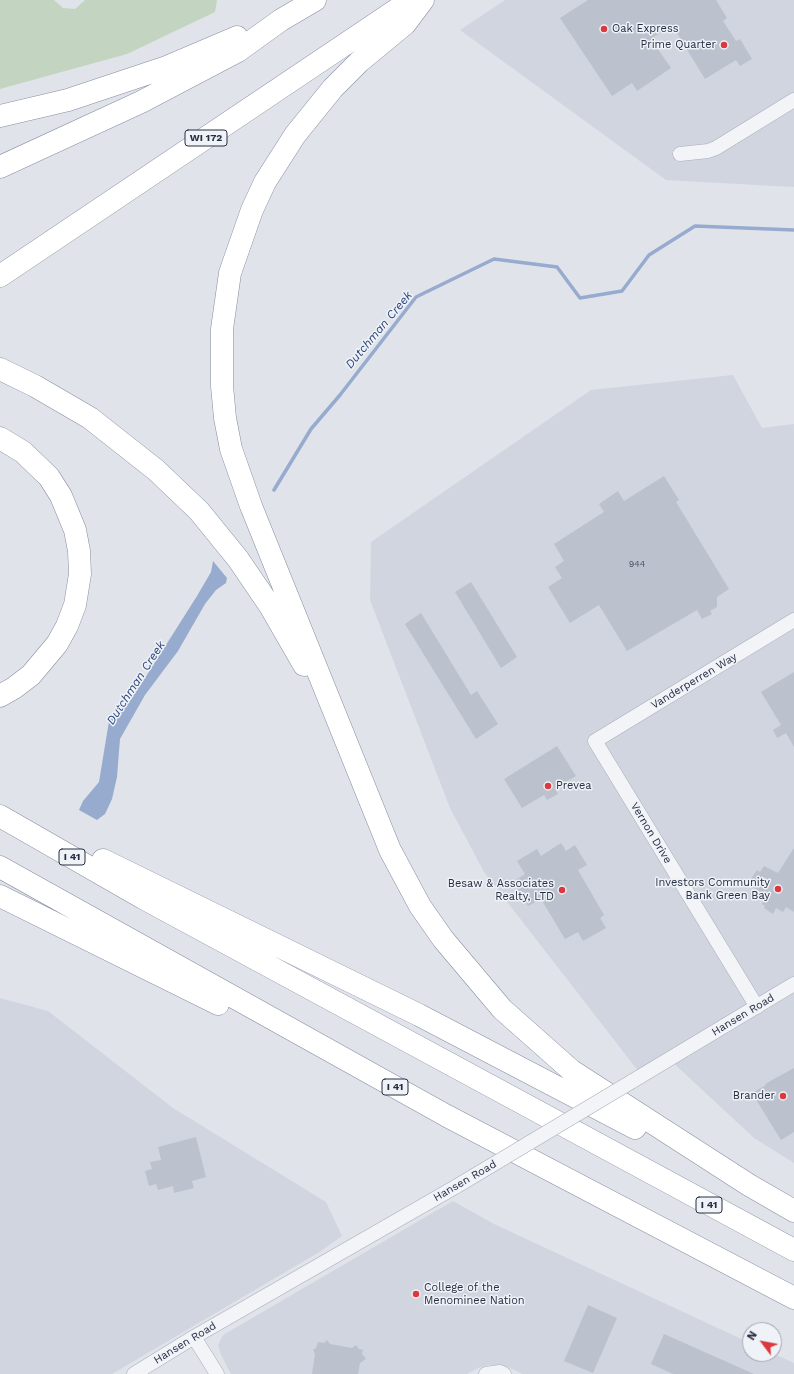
<!DOCTYPE html>
<style>
body{margin:0}
#map{position:relative;width:794px;height:1374px;overflow:hidden;background:#e0e3ea;font-family:"Work Sans",sans-serif}
canvas{display:block}
.north{position:absolute;left:742px;top:1322px;width:40px;height:40px;box-sizing:border-box;background:#eff2f7;border:1px solid #9fa4af;border-radius:50%;rotate:302deg;font-size:11px;font-weight:700;line-height:16px;text-align:center;color:#262e43}
.north::after{content:'';display:block;margin:auto;width:14px;height:18px;background:#dc383e;clip-path:polygon(50% 0,100% 100%,50% 72%,0 100%)}
</style>
<div id="map">
<canvas width="794" height="1374"></canvas>
<div class="north">N</div>
</div>
<script>
const g = document.querySelector('canvas').getContext('2d');
g.lineJoin = 'round';
function fillPath(path, color) {
  g.fillStyle = color;
  g.fill(path, 'evenodd');
}
function poly(rows) {
  const path = new Path2D();
  for (const r of rows) {
    path.moveTo(r[0], r[1]);
    for (let i = 2; i < r.length; i += 2) path.lineTo(r[i], r[i + 1]);
  }
  return path;
}
function strokePath(path, color, width, dash) {
  g.strokeStyle = color;
  g.lineWidth = width;
  g.lineCap = dash ? 'butt' : 'round';
  g.setLineDash(dash || []);
  g.stroke(path);
}
function label(font, color, halo, rows, align = 'center') {
  g.font = font + ' "Work Sans",sans-serif';
  g.lineWidth = 3;
  g.setLineDash([]);
  g.textBaseline = 'middle';
  g.strokeStyle = halo;
  g.fillStyle = color;
  for (const [text, x, y, turn = 0] of rows) {
    g.save();
    g.translate(x, y);
    g.rotate((+turn || 0) * Math.PI / 180);
    g.textAlign = isNaN(turn) ? turn : align;
    if (halo) g.strokeText(text, 0, 0);
    g.fillText(text, 0, 0);
    g.restore();
  }
}
fillPath(poly([
 [505,0,794,0,794,187,666,180,460,30],
 [733,375,762,428,794,424,794,1163,754,1138,669,1059,642,1076,484,872,450,808,370,600,371,542,591,390],
 [0,998,48,1011,173,1108,326,1202,342,1236,321,1251,112,1374,0,1374],
 [453,1201,494,1224,750,1343,750,1354,774,1354,794,1363,794,1374,523,1374,508,1367,488,1365,478,1368,467,1374,231,1374,221,1355,218,1345,223,1335]
]), '#d1d5df');
fillPath(poly([
 [0,0,54,0,63,8,75,9,85,0,217,0,215,12,127,54,0,89]
]), '#c3d5c0');
fillPath(poly([
 [213,561,227,578,226,583,216,590,205,604,178,651,145,695,120,739,117,777,112,799,105,814,97,820,79,810,83,801,99,782,109,721,129,702,145,678,197,596,211,572]
]), '#97abce');
strokePath(poly([
 [274,490,311,429,340,395,416,297,494,259,557,267,580,298,622,291,649,255,695,226,794,230]
]), '#97abce', 3.5);
fillPath(poly([
 [588,0,716,0,727,18,723,21,736,41,740,39,752,59,740,66,736,60,705,79,672,25,651,39,671,68,637,91,632,83,612,96,560,18],
 [664,476,679,500,676,502,729,589,717,597,717,607,710,611,712,614,702,619,697,610,627,651,599,605,570,623,548,587,562,578,555,567,564,561,554,544,604,512,599,504,618,491,624,501],
 [471,582,517,657,501,668,455,592],
 [421,613,471,695,477,691,498,724,476,739,405,624],
 [794,672,794,747,786,733,777,738,773,730,781,725,761,692],
 [557,746,576,776,555,788,558,794,547,800,544,795,522,808,504,779],
 [561,843,566,851,575,845,587,865,578,870,604,915,600,918,606,928,583,941,578,932,565,939,541,899,528,906,513,882,525,874,517,861,537,849,541,856],
 [794,848,794,912,786,907,783,912,776,908,773,914,764,908,765,906,762,904,764,900,758,897,761,892,751,886,753,882,750,880,757,870,760,872,764,866,778,873],
 [794,1068,794,1132,781,1140,752,1093,766,1085,765,1084],
 [196,1137,206,1177,192,1181,194,1188,174,1193,173,1186,158,1190,156,1184,149,1186,145,1171,152,1169,150,1162,161,1160,158,1147],
 [588,1305,617,1318,593,1373,564,1361],
 [664,1334,754,1374,673,1374,651,1364],
 [327,1340,330,1344,352,1348,356,1345,359,1349,363,1350,362,1354,366,1359,360,1363,358,1374,312,1374,315,1354,313,1350,316,1348,318,1342,324,1343]
]), '#bcc1ce');
const street = poly([
 [680,154,708,151,716,148,794,100],
 [757,1007,595,741,794,620],
 [631,1082,794,984],
 [194,1337,217,1374],
 [134,1374,194,1337,457,1186],
 [486,1374,500,1372,504,1374]
]);
const highway = poly([
 [423,0,405,24,359,62,333,88,295,135,265,182,252,210,230,273,222,329,222,386,225,418,231,449,251,506,390,850,420,906,443,939,502,1009,572,1071,749,1185,794,1211],
 [0,116,68,100,164,68,237,37],
 [0,167,141,102,238,51,281,20,315,0],
 [0,276,411,0],
 [0,369,35,386,90,418,156,470,199,511,238,559,270,606,304,665],
 [0,438,23,452,49,477,61,496,75,530,79,551,80,574,75,605,67,626,57,644,31,675,14,688,0,696],
 [0,816,143,898,794,1250],
 [103,860,419,1015,635,1128],
 [0,867,447,1116,794,1298],
 [0,896,218,1004]
]);
strokePath(street, '#a8adb8', 15);
strokePath(highway, '#858ea2', 23);
strokePath(street, '#f3f4f8', 14);
strokePath(highway, '#fff', 22);
const streetBridge = poly([
 [457,1186,631,1082]
]);
strokePath(streetBridge, '#a8adb8', 15, []);
strokePath(streetBridge, '#f3f4f8', 14);
for (const [x, y, r, color] of [
 [604,29,4,"#dc383e"],
 [724,45,4,"#dc383e"],
 [548,786,4,"#dc383e"],
 [778,889,4,"#dc383e"],
 [562,890,4,"#dc383e"],
 [783,1096,4,"#dc383e"],
 [416,1294,4,"#dc383e"]
]) {
  const dot = new Path2D();
  dot.arc(x, y, r, 0, 2 * Math.PI);
  g.fillStyle = color;
  g.fill(dot);
  strokePath(dot, '#eff2f7', 1.5);
}
label('9px', '#4c5366', null, [
 ["944",637,564]
]);
for (const [x, y, w] of [
 [206,138,42],
 [72,857,26],
 [395,1087,26],
 [709,1205,26]
]) {
  const box = new Path2D();
  box.roundRect(x - w / 2, y - 8, w, 16, 3);
  g.fillStyle = '#eff2f7';
  g.fill(box);
  strokePath(box, '#262e43', 1);
}
label('bold 10px', '#262e43', null, [
 ["WI 172",206,138],
 ["I 41",72,857],
 ["I 41",395,1087],
 ["I 41",709,1205]
]);
label('11px', '#262e43', '#eff2f7', [
 ["Oak Express",612,29,"left"],
 ["Prime Quarter",716,45],
 ["Prevea",556,786,"left"],
 ["Investors Community",770,883],
 ["Bank Green Bay",770,896],
 ["Besaw & Associates",554,884],
 ["Realty, LTD",554,897],
 ["Brander",775,1096],
 ["College of the",424,1288,"left"],
 ["Menominee Nation",424,1301,"left"]
], 'right');
label('11px', '#262e43', '#eff2f7', [
 ["Vanderperren Way",694,681,-31],
 ["Vernon Drive",651,833,59],
 ["Hansen Road",743,1015,-31],
 ["Hansen Road",465,1181,-30],
 ["Hansen Road",185,1343,-31]
]);
label('italic 12px', '#2c477c', '#eff2f7', [
 ["Dutchman Creek",379,330,-50],
 ["Dutchman Creek",136,683,-57]
]);
</script>
